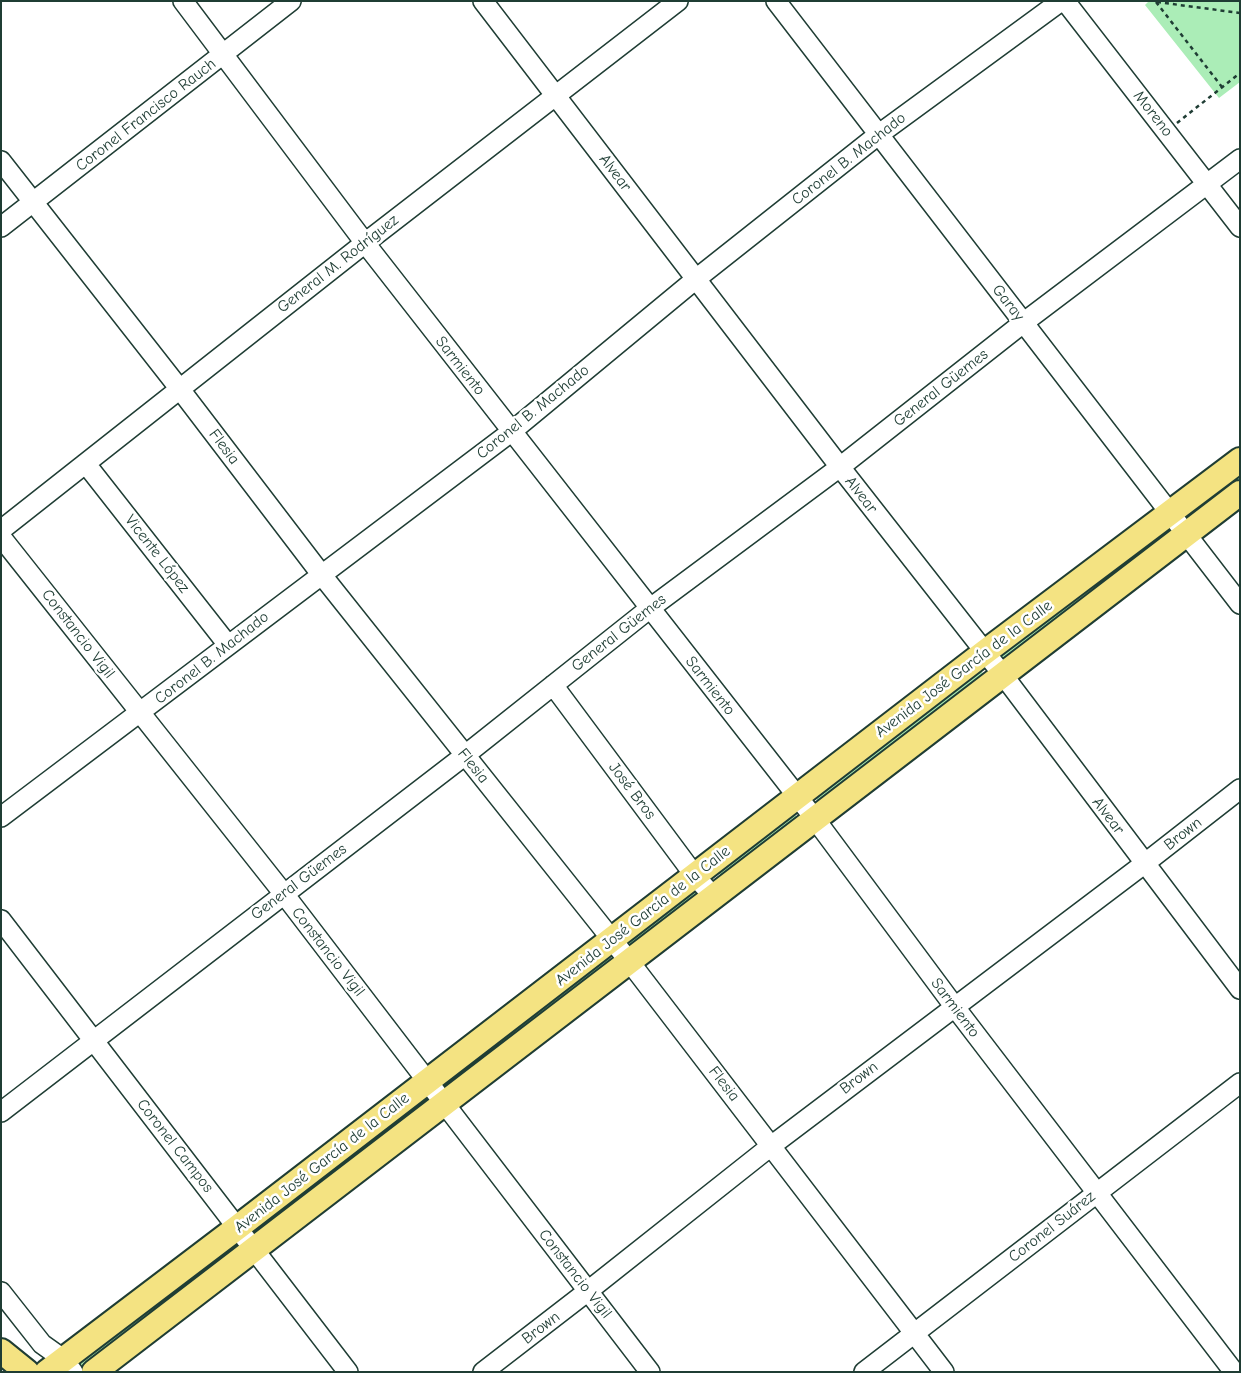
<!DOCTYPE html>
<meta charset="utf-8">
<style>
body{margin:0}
#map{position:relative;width:1241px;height:1373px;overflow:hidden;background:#fff;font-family:"Comic Neue",sans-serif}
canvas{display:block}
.frame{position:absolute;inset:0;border:2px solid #1f3d34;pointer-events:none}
</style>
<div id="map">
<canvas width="1241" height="1373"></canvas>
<div class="frame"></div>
</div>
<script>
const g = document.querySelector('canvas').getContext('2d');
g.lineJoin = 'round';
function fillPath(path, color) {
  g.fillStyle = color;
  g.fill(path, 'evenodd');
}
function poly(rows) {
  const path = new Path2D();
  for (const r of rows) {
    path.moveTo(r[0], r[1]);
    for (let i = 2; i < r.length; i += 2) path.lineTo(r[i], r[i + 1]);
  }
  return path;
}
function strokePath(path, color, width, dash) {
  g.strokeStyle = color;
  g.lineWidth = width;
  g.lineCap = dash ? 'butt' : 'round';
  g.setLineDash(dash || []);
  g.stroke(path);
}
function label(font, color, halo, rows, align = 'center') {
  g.font = font + ' "Comic Neue",sans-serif';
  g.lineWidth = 5;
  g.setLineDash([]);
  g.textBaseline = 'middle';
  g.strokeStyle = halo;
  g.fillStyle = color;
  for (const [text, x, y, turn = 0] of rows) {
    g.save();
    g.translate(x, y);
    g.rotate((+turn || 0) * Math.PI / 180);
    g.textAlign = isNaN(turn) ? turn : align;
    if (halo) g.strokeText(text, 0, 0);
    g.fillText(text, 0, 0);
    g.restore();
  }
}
fillPath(poly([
 [1149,1,1240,1,1240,82,1219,98,1145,5],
 [1240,468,1240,484,1193,520,1185,510],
 [1163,528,1171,538,1008,666,1000,656],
 [978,667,986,677,822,806,814,796],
 [793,812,800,822,725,881,717,871],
 [699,884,706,893,631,952,623,942],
 [606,955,614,964,451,1093,443,1083],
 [419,1097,427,1106,263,1235,256,1225],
 [233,1240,241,1251,84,1370,76,1360]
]), '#abedb7');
const minor = poly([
 [183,1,365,243,815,819,954,1006,1234,1372],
 [483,1,840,467,1003,675,1240,989],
 [776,1,1240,604],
 [1065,1,1240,227],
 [1,161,179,388,321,574,629,961,944,1372],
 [1,227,291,1],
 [86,464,228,645],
 [1,530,365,243,678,1],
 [1,537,284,894,650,1372],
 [553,685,695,876,713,896],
 [1,817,511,432,696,279,878,135,1061,1],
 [1,920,348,1372],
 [1,1112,464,756,649,609,840,467,1023,323,1240,159],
 [1,1292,42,1344,63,1359,73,1372],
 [483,1372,588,1291,771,1146,1144,864,1240,789],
 [864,1372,1240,1083]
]);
const major = poly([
 [1,1351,27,1372],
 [47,1372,238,1227,985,652,1240,460],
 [94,1372,1240,493]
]);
strokePath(minor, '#1f3d34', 22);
strokePath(major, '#1f3d34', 28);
strokePath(poly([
 [1156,2,1222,87],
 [1157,2,1240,13],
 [1177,123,1240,73]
]), '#1f3d34', 2.5, [4, 4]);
strokePath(minor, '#fff', 19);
strokePath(major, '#f4e382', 24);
label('16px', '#1f3d34', '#fff', [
 ["Moreno",1153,114,52],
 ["Coronel Francisco Rauch",146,115,-38],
 ["Coronel B. Machado",849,159,-38],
 ["Alvear",615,173,53],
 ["General M. Rodríguez",338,264,-38],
 ["Garay",1008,303,52],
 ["Sarmiento",460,366,52],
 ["General Güemes",941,388,-38],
 ["Coronel B. Machado",533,412,-39],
 ["Flesia",224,447,53],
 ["Alvear",861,495,52],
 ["Vicente López",157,554,52],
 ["General Güemes",619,633,-38],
 ["Constancio Vigil",78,634,52],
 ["Coronel B. Machado",212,658,-38],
 ["Avenida José García de la Calle",964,669,-37],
 ["Sarmiento",710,686,52],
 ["Flesia",473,766,51],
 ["José Bros",632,791,53],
 ["Alvear",1108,816,53],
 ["Brown",1183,834,-38],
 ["General Güemes",299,882,-37],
 ["Avenida José García de la Calle",643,916,-38],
 ["Constancio Vigil",328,952,52],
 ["Sarmiento",955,1008,53],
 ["Brown",859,1078,-37],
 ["Flesia",724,1084,52],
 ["Coronel Campos",175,1146,52],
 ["Avenida José García de la Calle",322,1163,-38],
 ["Coronel Suárez",1052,1227,-38],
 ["Constancio Vigil",575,1274,52],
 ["Brown",541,1328,-37]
]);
</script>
